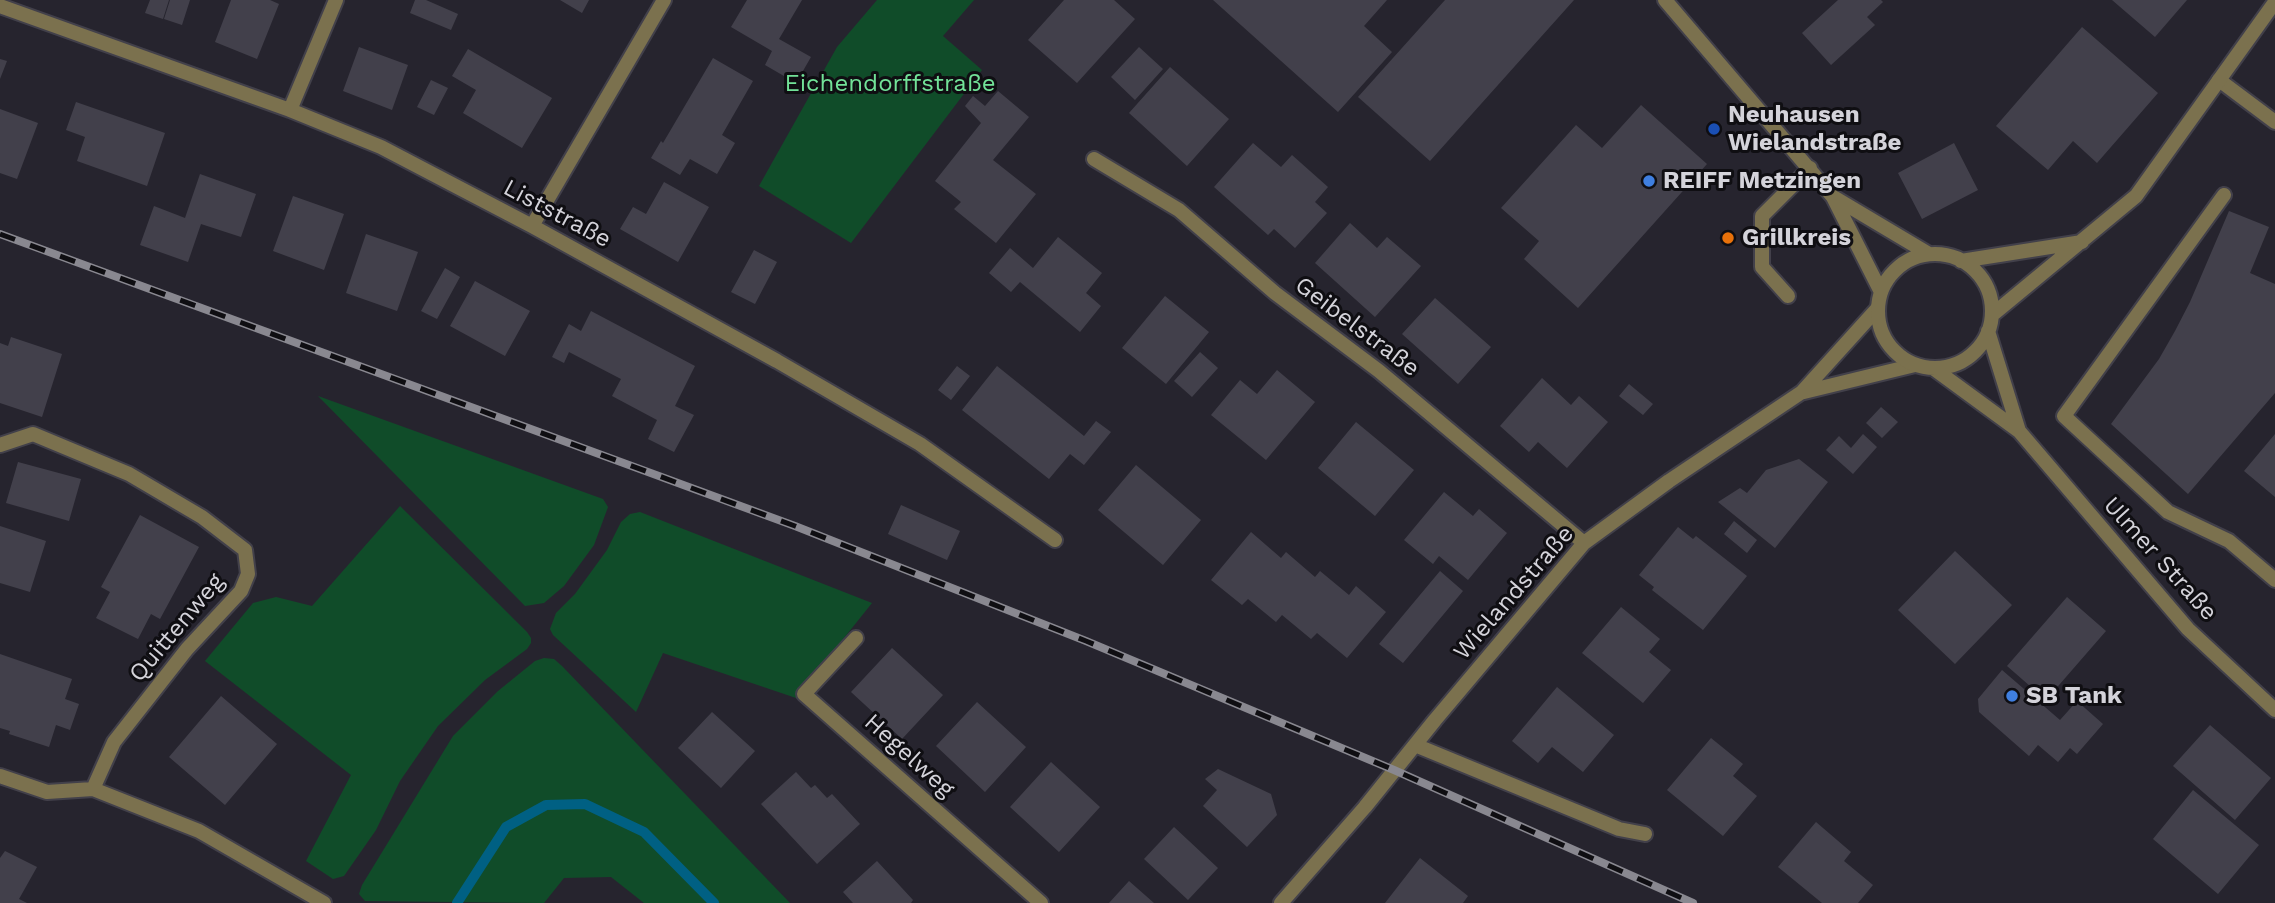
<!DOCTYPE html>
<meta charset="utf-8">
<style>
body{margin:0}
canvas{display:block;background:#26242e}
</style>
<canvas width="2275" height="903"></canvas>
<script>
const g = document.querySelector('canvas').getContext('2d');
g.lineJoin = 'round';
function fillPath(path, color) {
  g.fillStyle = color;
  g.fill(path, 'evenodd');
}
function poly(rows) {
  const path = new Path2D();
  for (const r of rows) {
    if (r.length === 3) {
      path.moveTo(r[0] + r[2], r[1]);
      path.arc(r[0], r[1], r[2], 0, 2 * Math.PI);
      continue;
    }
    path.moveTo(r[0], r[1]);
    for (let i = 2; i < r.length; i += 2) path.lineTo(r[i], r[i + 1]);
  }
  return path;
}
function strokePath(path, color, width, dash) {
  g.strokeStyle = color;
  g.lineWidth = width;
  g.lineCap = dash ? 'butt' : 'round';
  g.setLineDash(dash || []);
  g.stroke(path);
}
function label(font, color, halo, rows, align = 'center') {
  g.font = font + ' "Work Sans",sans-serif';
  g.lineWidth = 6;
  g.setLineDash([]);
  g.textBaseline = 'middle';
  g.strokeStyle = halo;
  g.fillStyle = color;
  for (const [text, x, y, turn = 0] of rows) {
    g.save();
    g.translate(x, y);
    g.rotate((+turn || 0) * Math.PI / 180);
    g.textAlign = isNaN(turn) ? turn : align;
    if (halo) g.strokeText(text, 0, 0);
    g.fillText(text, 0, 0);
    g.restore();
  }
}
fillPath(poly([
 [877,0,974,0,943,36,982,70,851,243,759,186,837,47],
 [318,396,603,499,608,507,594,545,564,586,544,603,525,606],
 [400,506,527,632,531,638,531,643,527,649,485,680,438,726,400,781,376,830,344,876,333,879,306,861,351,775,205,661,253,603,276,597,312,606],
 [640,512,872,603,796,698,663,653,636,712,553,635,550,629,556,613,575,594,607,550,621,522,630,514],
 [544,658,554,659,562,666,790,903,644,903,611,877,564,878,544,903,365,901,359,894,362,885,453,736,498,691,535,661]
]), '#104c29');
strokePath(poly([
 [457,903,506,827,546,805,585,804,644,832,714,903]
]), '#006083', 10);
fillPath(poly([
 [150,0,169,0,163,19,145,13],
 [170,0,190,0,182,25,164,19],
 [231,0,270,0,279,4,257,59,215,42],
 [415,0,426,0,458,14,451,30,410,13],
 [560,0,589,0,582,13],
 [747,0,802,0,779,39,811,57,796,83,765,65,772,51,731,27],
 [1064,0,1114,0,1135,19,1077,83,1028,40],
 [1213,0,1387,0,1364,26,1392,52,1338,112],
 [1445,0,1574,0,1430,161,1358,97],
 [1838,0,1881,0,1883,2,1867,17,1875,25,1831,65,1802,33],
 [2112,0,2187,0,2155,37],
 [2082,27,2158,93,2097,163,2073,141,2048,170,1996,126],
 [359,47,408,65,392,110,343,91],
 [1139,47,1163,69,1135,100,1111,77],
 [468,49,552,98,522,148,463,113,476,90,452,76],
 [713,58,753,81,722,135,735,143,717,174,690,159,680,175,651,158,661,141,663,143],
 [0,59,7,61,0,79],
 [1170,67,1229,119,1187,166,1129,113],
 [431,80,448,88,434,115,417,107],
 [998,91,1029,117,993,160,1036,194,996,243,954,209,961,202,935,181,981,123,965,106,973,96,985,106],
 [76,102,165,133,147,186,77,161,85,137,66,130],
 [1641,105,1707,164,1578,308,1524,259,1539,241,1501,208,1576,125,1602,148],
 [0,109,38,123,17,179,0,173],
 [1253,143,1281,167,1292,155,1328,187,1315,202,1327,213,1295,248,1274,229,1268,235,1214,187],
 [1954,143,1978,190,1922,219,1898,173],
 [200,174,256,194,241,237,201,224,188,262,140,245,154,206,185,218],
 [664,182,709,207,678,262,620,229,633,207,646,214],
 [293,196,344,214,324,270,273,251],
 [2229,211,2269,227,2250,273,2275,284,2275,393,2188,494,2111,424,2159,359,2175,331,2190,302],
 [1350,223,1377,248,1387,237,1421,266,1375,317,1315,263],
 [366,234,418,252,397,311,346,293],
 [1058,237,1102,273,1086,293,1101,306,1080,332,1020,282,1011,292,989,273,1010,248,1033,268],
 [754,250,777,262,755,304,731,292],
 [445,268,460,277,437,319,421,311],
 [475,281,530,311,505,356,450,326],
 [1165,296,1209,332,1166,384,1122,348],
 [1435,298,1491,347,1458,384,1402,334],
 [591,311,695,366,675,406,694,415,674,452,648,439,657,420,612,396,621,379,569,352,564,363,552,357,569,324,581,331],
 [11,337,62,354,42,417,0,403,0,343,8,346],
 [1200,352,1218,368,1192,397,1174,381],
 [957,366,970,376,951,400,938,390],
 [997,366,1084,436,1096,421,1111,432,1084,465,1070,454,1049,479,962,410],
 [1277,370,1315,402,1266,460,1211,415,1240,380,1257,394],
 [1542,378,1571,405,1579,396,1608,422,1567,468,1538,442,1529,452,1500,426],
 [1629,384,1653,404,1643,415,1619,396],
 [1881,407,1898,422,1882,438,1866,423],
 [1356,422,1414,470,1375,516,1318,468],
 [1863,434,1877,447,1853,474,1826,450,1839,436,1851,448],
 [2275,434,2275,497,2244,471],
 [1799,459,1828,482,1775,548,1718,502,1740,488,1747,493,1766,470],
 [18,462,81,479,69,521,6,503],
 [1136,465,1201,520,1163,565,1098,510],
 [1444,492,1473,516,1479,509,1507,533,1468,580,1439,556,1433,564,1404,540],
 [901,505,960,531,947,560,888,534],
 [140,515,199,547,160,619,151,614,138,639,96,618,110,592,101,587],
 [1734,521,1757,540,1747,553,1724,534],
 [0,526,46,541,30,592,0,583],
 [1678,527,1693,539,1696,536,1747,576,1703,630,1652,590,1654,587,1639,575],
 [1251,532,1281,558,1286,552,1315,577,1320,571,1349,595,1356,586,1386,612,1347,658,1317,633,1311,639,1282,615,1276,622,1248,599,1242,605,1211,580],
 [1955,551,2012,605,1955,664,1898,610],
 [1440,571,1463,591,1403,663,1379,644],
 [2067,597,2106,631,2046,700,2007,666],
 [1621,607,1660,639,1649,652,1671,670,1643,703,1582,653],
 [892,648,943,695,902,739,851,692],
 [0,654,72,679,65,699,79,704,70,730,56,725,49,747,9,734,10,731,0,728],
 [2002,670,2060,720,2077,701,2103,724,2077,754,2070,748,2058,762,2038,745,2029,756,1979,712,1978,699],
 [1557,687,1614,735,1583,772,1552,747,1538,763,1512,741],
 [221,696,277,744,225,805,169,757],
 [977,702,1026,747,985,792,936,746],
 [712,712,755,751,721,788,678,748],
 [2210,725,2271,778,2235,820,2173,766],
 [1711,738,1743,764,1733,776,1757,796,1723,836,1667,790],
 [1051,762,1100,807,1059,852,1010,807],
 [1218,769,1271,794,1277,815,1247,847,1203,806,1217,790,1205,779],
 [796,772,811,788,815,785,827,798,832,794,860,824,817,864,761,804],
 [2193,790,2259,845,2218,894,2153,839],
 [1816,822,1851,852,1844,861,1873,885,1858,903,1822,903,1778,867],
 [1174,827,1218,868,1188,900,1144,859],
 [5,851,37,867,19,899,27,903,0,903,0,858],
 [1420,858,1468,896,1463,903,1385,903],
 [877,861,913,900,911,903,853,903,843,892],
 [1129,881,1154,903,1109,903]
]), '#42404b');
const service = poly([
 [2219,80,2275,122],
 [2224,195,2064,416,2168,512,2229,541,2275,580],
 [1788,296,1762,267,1762,216,1810,168]
]);
const minor = poly([
 [0,6,290,110,381,147,532,226,777,361,920,444,1055,540],
 [290,110,336,0],
 [1094,159,1179,210,1275,293,1379,371,1584,543],
 [532,226,664,0],
 [1804,392,1915,365],
 [0,445,33,434,129,474,202,517,245,550,248,574,241,591,187,649,114,742,93,789],
 [856,638,804,694,1041,903],
 [1415,745,1619,829,1645,834],
 [0,776,47,792,93,789,199,831,324,903],
 [1281,903,1365,807,1435,720,1584,543,1669,481,1802,392,1877,309]
]);
const tertiary = poly([
 [1665,0,1833,197,1881,292],
 [1835,198,1929,254],
 [1935,311,57],
 [1961,261,2082,242],
 [1992,315,2136,196,2275,2],
 [1988,331,2019,431],
 [1933,368,2019,431,2188,629,2275,710]
]);
strokePath(service, '#42404a', 18);
strokePath(minor, '#42404a', 18);
strokePath(tertiary, '#42404a', 18);
strokePath(service, '#7b714e', 14);
strokePath(minor, '#7b714e', 14);
strokePath(tertiary, '#7b714e', 14);
const rail = poly([
 [0,234,795,526,1086,641,1394,770,1693,903]
]);
strokePath(rail, '#898890', 8);
strokePath(rail, '#0f0e12', 5, [16]);
for (const [x, y, r, color] of [
 [1714,129,7,"#1a4fb4"],
 [1649,181,7,"#3f7fe0"],
 [1728,238,7,"#e8710a"],
 [2012,696,7,"#3f7fe0"]
]) {
  const dot = new Path2D();
  dot.arc(x, y, r, 0, 2 * Math.PI);
  g.fillStyle = color;
  g.fill(dot);
  strokePath(dot, '#0f0e12', 2.5);
}
label('24px', '#72e298', '#0f0e12', [
 ["Eichendorffstraße",890,84]
]);
label('bold 24px', '#d4d3da', '#0f0e12', [
 ["Neuhausen",1728,115],
 ["Wielandstraße",1728,143],
 ["REIFF Metzingen",1663,181],
 ["Grillkreis",1742,238],
 ["SB Tank",2026,696]
], 'left');
label('24px', '#d4d3da', '#0f0e12', [
 ["Liststraße",557,214,28],
 ["Geibelstraße",1357,327,37],
 ["Ulmer Straße",2160,559,48],
 ["Wielandstraße",1514,593,-49],
 ["Quittenweg",177,628,-50],
 ["Hegelweg",909,756,42]
]);
</script>
